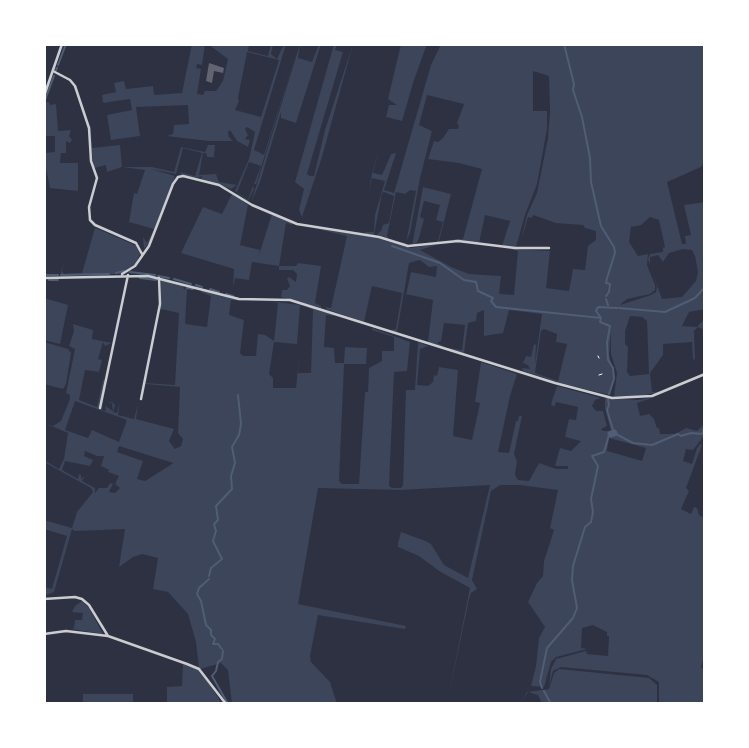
<!DOCTYPE html>
<style>
body{margin:0}
#map{position:relative;width:749px;height:748px;overflow:hidden;background:#2d3142;font-family:Roboto,sans-serif}
canvas{display:block}
.frame{position:absolute;inset:0;border:46px solid #fff;pointer-events:none}
</style>
<div id="map">
<canvas width="749" height="748"></canvas>
<div class="frame"></div>
</div>
<script>
const g = document.querySelector('canvas').getContext('2d');
g.lineJoin = 'round';
function fillPath(path, color) {
  g.fillStyle = color;
  g.fill(path, 'evenodd');
}
function poly(rows) {
  const path = new Path2D();
  for (const r of rows) {
    path.moveTo(r[0], r[1]);
    for (let i = 2; i < r.length; i += 2) path.lineTo(r[i], r[i + 1]);
  }
  return path;
}
function strokePath(path, color, width, dash) {
  g.strokeStyle = color;
  g.lineWidth = width;
  g.lineCap = dash ? 'butt' : 'round';
  g.setLineDash(dash || []);
  g.stroke(path);
}
fillPath(poly([
 [192,44,205,44,202,65,197,64,196,68,201,69,197,94,203,95,205,91,216,91,223,81,228,59,208,44,249,44,248,51,268,56,271,44,273,44,271,54,277,59,284,44,286,44,254,150,264,155,299,44,256,184,254,184,261,166,249,162,237,192,248,200,253,186,254,189,248,201,235,191,249,159,255,132,247,127,245,129,248,135,245,139,250,140,248,147,237,141,230,130,228,132,229,137,233,141,208,141,167,136,173,134,174,125,189,124,188,105,136,107,140,136,111,140,107,115,132,110,130,99,103,103,102,95,116,92,114,83,124,81,126,89,153,86,154,95,182,93],
 [247,52,279,60,261,117,235,110,239,101,238,98],
 [300,44,298,58,312,62,319,44,321,44,296,123,281,118,281,112,260,182,251,203],
 [334,44,337,44,335,50,343,52,307,174,310,176,314,176,325,130,353,44,322,157,302,217,299,210,304,189,295,182],
 [401,44,427,44,414,80,402,121,386,117,389,105,397,105,388,99],
 [441,44,705,44,705,159,701,167,667,182,682,244,686,244,685,236,691,235,684,205,705,202,705,309,689,312,682,326,697,327,705,318,705,330,698,327,694,331,695,359,693,360,692,342,663,344,663,355,650,373,652,392,658,392,642,396,614,396,617,373,611,354,611,332,609,355,615,376,610,395,567,385,523,371,522,368,530,369,528,365,523,363,526,356,531,357,534,344,536,345,535,364,542,314,509,310,503,333,484,336,484,310,477,313,476,321,468,323,464,353,447,348,462,350,465,325,444,323,441,341,437,343,445,347,428,342,433,300,406,294,403,309,411,272,436,277,437,266,429,267,420,260,409,263,397,332,390,330,396,329,402,293,372,286,364,322,326,309,326,307,331,308,347,236,313,228,374,237,410,248,439,244,420,250,451,267,469,274,501,276,499,294,514,295,518,251,510,249,550,251,546,288,569,291,573,269,585,270,588,246,596,240,596,231,585,228,583,225,556,223,533,215,532,218,528,217,521,241,527,215,537,193,548,138,550,111,549,76,533,71,533,111,547,111,547,129,537,184,525,215,516,247,502,246,510,221,485,215,479,243,454,241,454,239,463,239,482,169,459,163,428,159,434,141,438,142,443,138,449,129,458,129,459,126,457,123,464,104,427,95,419,125,432,131,420,178,410,233,406,242,405,244,395,241,406,243,416,191,410,190,405,194,396,192,387,236,389,239,377,234,381,231,383,225,389,223,394,196,384,192,382,193,374,235,366,234,365,232,374,232,375,215,385,181,372,178,368,196,372,174,379,149,373,173,382,175,391,154,396,153,384,190,394,193,431,65],
 [650,217,659,220,665,247,663,248,663,252,650,254,648,259,657,286,656,292,651,295,620,305,627,299,650,294,655,290,655,285,647,265,648,254,638,256,629,242,631,227,641,225],
 [683,249,692,250,695,256,698,272,696,281,682,297,662,299,650,265,650,257,658,255,663,262,669,253],
 [630,316,642,317,647,321,649,374,630,376,627,372,628,347,625,344,625,331],
 [544,329,557,334,556,342,567,344,558,381,535,373,541,331],
 [49,102,50,105,56,104,58,131,71,130,69,136,72,140,70,143,66,141,66,153,61,153,60,163,78,163,78,191,50,188,44,158,44,153,55,152,55,136,44,136,44,103],
 [87,119,91,128,92,148,120,145,122,167,152,167,174,172,181,147,205,152,208,145,215,145,214,157,207,157,206,153,203,153,199,175,216,174,219,182,237,185,231,189,201,179,202,176,197,178,181,175,180,172,195,176,202,153,183,148,176,174,151,169,175,176,151,240,144,249,143,237,147,243,154,229,129,222,134,193,137,194,145,170,122,167,107,172,106,165,94,168],
 [423,187,451,194,439,241,438,243,436,242,438,241,443,222,436,220,440,205,424,201,420,217,424,219,419,238,415,246,412,246],
 [225,189,233,193,248,205,240,245,260,250,258,258,272,214,292,223,292,225,286,223,279,266,296,266,298,263,321,266,315,303,321,306,321,308,281,297,282,290,287,290,290,286,287,279,289,277,296,282,297,274,293,270,279,270,279,266,252,262,249,280,235,278,233,288,234,269,181,253,203,207,222,214,232,194],
 [84,223,137,246,140,254,136,263,122,273,114,274,60,276,64,261,62,271,64,274,82,273,95,228],
 [161,280,183,285,184,290,187,287,193,288,187,289,185,324,207,327,211,296,201,292,201,290,245,301,231,300,229,315,244,320,240,353,243,356,256,356,258,334,265,335,274,341,278,303,270,301,300,305,297,344,274,342,269,374,273,378,273,388,296,388,299,358,298,373,311,373,313,310,306,306,336,316,326,315,324,347,334,348,335,363,344,363,345,347,367,348,366,364,344,364,339,481,342,484,359,484,365,392,368,392,369,368,382,361,382,351,394,351,394,337,372,330,372,328,410,342,407,371,394,372,389,486,392,488,401,488,403,485,406,390,415,390,418,342,428,346,420,349,417,385,428,386,433,382,434,375,437,376,439,367,458,370,453,436,472,440,480,403,475,402,481,362,517,374,510,396,498,452,509,453,516,421,518,421,519,416,522,416,514,454,517,461,515,475,518,480,529,481,539,463,556,469,568,469,568,466,555,466,560,448,571,451,581,441,565,437,569,419,576,420,578,407,556,402,554,407,551,404,557,386,601,398,595,400,592,406,596,411,603,411,607,426,601,429,603,431,611,431,605,408,605,398,638,400,655,397,637,403,640,416,649,414,654,419,657,428,659,428,660,434,675,434,686,428,697,431,705,423,704,436,693,450,686,449,683,461,692,464,697,448,700,444,702,445,686,488,689,491,681,509,691,514,694,507,697,508,699,515,705,518,705,653,701,667,705,671,705,704,659,704,659,682,647,675,561,667,553,671,549,686,551,669,556,659,586,651,587,654,608,656,609,636,607,636,607,632,593,625,582,628,581,648,587,649,556,657,551,662,544,687,531,686,536,666,539,638,545,627,528,602,537,583,543,576,544,561,554,530,550,528,558,490,519,485,500,485,491,491,472,580,477,589,471,593,469,599,447,704,470,588,439,571,419,556,398,547,398,543,401,532,423,540,431,544,444,565,468,578,490,485,400,490,318,488,298,604,406,626,405,629,318,615,310,656,311,662,330,682,337,704,232,704,228,670,221,663,200,669,222,704,167,704,167,687,182,686,183,664,199,668,196,642,188,614,168,592,153,589,158,558,142,554,133,557,119,567,125,529,75,531,72,529,54,592,44,596,44,587,52,589,67,536,44,529,44,520,72,528,77,512,93,492,91,488,44,462,44,460,59,469,64,459,68,433,44,423,53,426,61,421,70,399,70,395,66,393,75,349,69,346,74,331,73,324,93,330,92,339,112,343,105,346,103,342,98,359,102,360,99,372,85,370,79,400,97,407,103,380,105,380,102,410,106,411,105,406,113,411,112,403,107,402,112,402,115,405,113,412,117,413,120,402,118,415,134,419,138,404,136,419,174,429,169,441,175,449,181,446,183,439,178,433,180,387,145,384,149,364,146,383,175,385,179,313,161,309,160,311],
 [75,401,127,420,119,442,92,430,88,438,65,430],
 [609,438,646,448,642,461,607,451],
 [119,446,173,463,172,464,145,481,137,479,143,461,117,452],
 [85,451,97,456,104,456,101,466,109,470,108,472,119,476,115,484,120,488,115,493,109,492,113,484,110,483,107,488,99,488,95,493,95,488,82,481,85,476,81,479,81,475,79,474,78,479,62,470,65,461,90,466,93,460,84,456],
 [44,298,68,305,60,344,44,340],
 [44,342,68,349,71,353,66,384,63,389,44,384],
 [82,601,89,608,103,634,72,629,74,628,75,620,82,620,83,613,72,612,75,606],
 [559,669,649,678,657,685,657,704,542,704,538,695,528,692,520,704,527,692,549,689,554,673],
 [83,694,133,694,133,704,83,704]
]), '#3c4559');
strokePath(poly([
 [564,44,574,84,573,90,582,117,590,158,591,182,601,226,614,247,615,253,607,278,606,283,610,284,609,292,606,296],
 [58,65,66,44],
 [56,70,57,68],
 [45,100,54,76],
 [44,104,44,103],
 [392,246,440,263,464,280,476,282,478,291,493,298,491,301,496,307,601,318],
 [130,272,155,275],
 [116,273,124,271],
 [44,275,58,275],
 [61,275,109,274],
 [158,276,169,278],
 [140,278,156,280],
 [174,279,191,284],
 [49,280,58,280],
 [196,285,202,287],
 [187,288,193,289],
 [210,289,219,292],
 [226,294,233,296],
 [606,299,608,305],
 [619,308,665,312,695,298,705,287],
 [609,394,614,379,613,368,608,360,607,343,610,326,600,322,601,318,596,311,598,307,617,308],
 [608,399,609,405,607,410,614,433,633,443,652,445,678,434,681,436,691,433,702,434,705,425],
 [209,576,211,568,222,559,213,541,216,531,214,524,218,520,216,506,232,489,231,476,235,463,232,447,239,435,241,424,238,395],
 [209,579,199,588,197,594,201,601,206,625,211,630,211,634],
 [211,635,215,639,213,644,218,644,222,649],
 [223,651,222,659,218,662,216,671,212,676,228,704],
 [542,688,540,682,547,648,573,618,577,608,572,580,573,566,585,527,591,522,593,512,591,499,598,466,592,456,604,452,609,435],
 [544,691,551,704]
]), '#4f5d75', 2);
strokePath(poly([
 [611,434,614,433]
]), '#4f5d75', 7);
fillPath(poly([
 [209,63,224,68,223,73,214,71,212,83,206,81]
]), '#626471');
strokePath(poly([
 [598,356,599,358],
 [599,375,602,374]
]), '#fff', 1);
strokePath(poly([
 [53,71,70,80,75,86,89,128,91,161,97,178,89,207,90,220,95,225,136,243,142,254],
 [122,274,135,266,149,246,173,184,178,177,183,176,219,185,252,205,297,224,379,237,408,246,458,241,515,248,549,248],
 [44,278,148,276,239,299,290,300,555,383,612,398,652,396,705,374],
 [141,399,160,304,159,278],
 [100,408,128,275],
 [44,599,75,597,82,599,89,605,108,636],
 [44,634,66,631,108,636,187,664,199,669,226,704]
]), '#caccd0', 2.5);
strokePath(poly([
 [44,96,62,44]
]), '#caccd0', 2.5);
</script>
